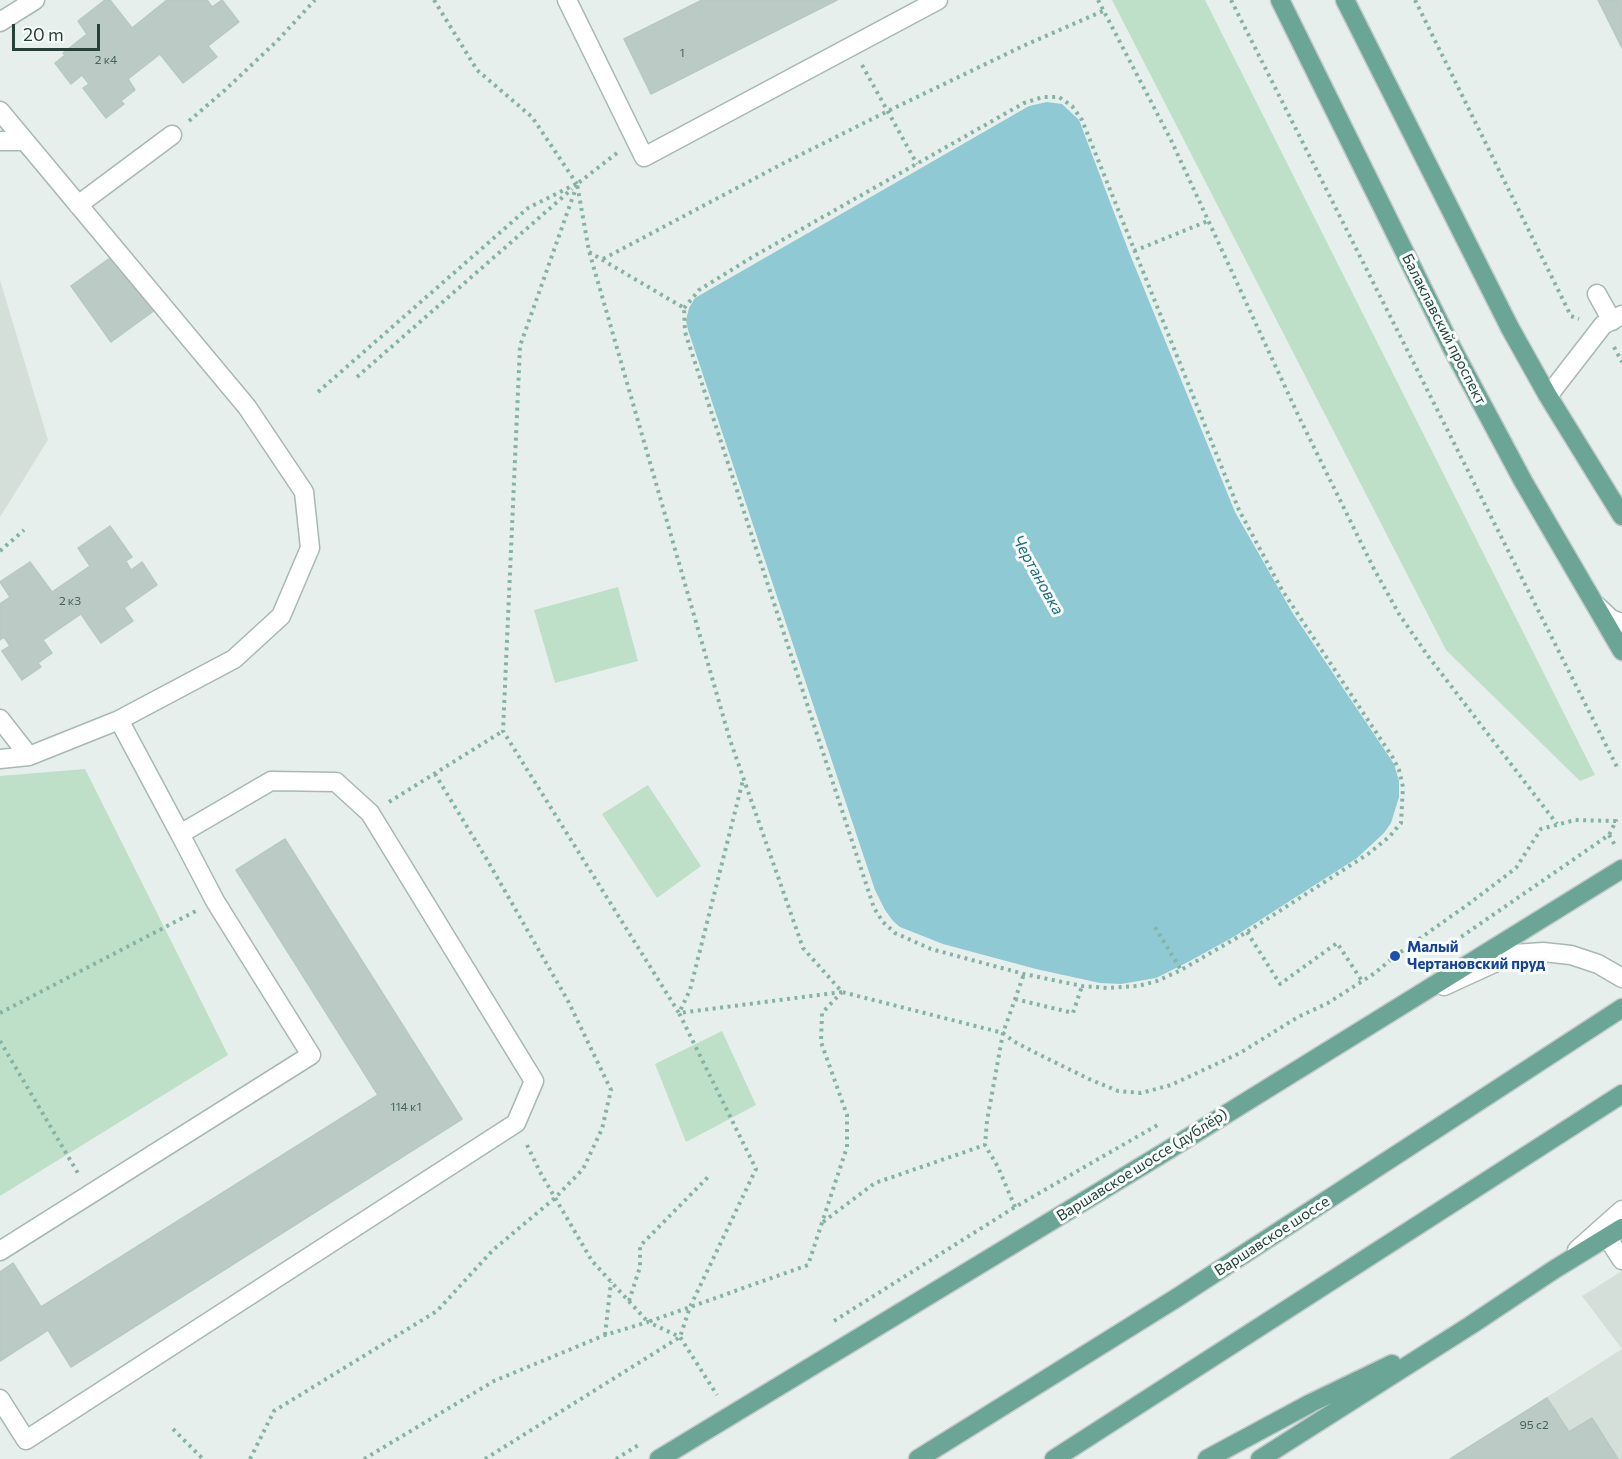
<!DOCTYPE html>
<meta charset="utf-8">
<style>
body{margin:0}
#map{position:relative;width:1622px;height:1459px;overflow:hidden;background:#e6efeb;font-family:Commissioner,sans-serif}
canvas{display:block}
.scale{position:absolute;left:12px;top:24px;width:88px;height:27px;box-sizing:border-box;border:3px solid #24423a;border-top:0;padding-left:8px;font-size:18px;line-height:21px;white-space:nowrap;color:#24423a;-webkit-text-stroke:4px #f7fbf9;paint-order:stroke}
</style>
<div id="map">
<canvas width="1622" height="1459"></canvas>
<div class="scale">20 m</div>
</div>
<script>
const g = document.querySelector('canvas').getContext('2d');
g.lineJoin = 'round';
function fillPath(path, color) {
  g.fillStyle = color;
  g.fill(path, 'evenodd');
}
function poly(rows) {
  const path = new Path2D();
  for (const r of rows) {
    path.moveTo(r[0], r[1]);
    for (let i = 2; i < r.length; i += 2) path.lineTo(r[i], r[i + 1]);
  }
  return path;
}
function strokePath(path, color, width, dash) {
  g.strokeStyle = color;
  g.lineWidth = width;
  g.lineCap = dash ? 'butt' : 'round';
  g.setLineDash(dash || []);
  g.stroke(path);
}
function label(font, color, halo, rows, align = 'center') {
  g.font = font + ' Commissioner,sans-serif';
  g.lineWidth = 6;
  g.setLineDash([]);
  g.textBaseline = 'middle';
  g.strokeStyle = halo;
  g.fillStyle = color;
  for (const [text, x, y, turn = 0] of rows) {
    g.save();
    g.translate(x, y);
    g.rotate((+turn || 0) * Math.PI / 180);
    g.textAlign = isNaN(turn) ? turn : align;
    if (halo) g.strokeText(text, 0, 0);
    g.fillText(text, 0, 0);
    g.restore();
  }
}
fillPath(poly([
 [0,280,48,440,0,517],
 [1622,1271,1622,1459,1450,1459,1622,1349,1582,1296]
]), '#d4dfda');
fillPath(poly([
 [1112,0,1205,0,1595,775,1580,781,1446,650],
 [618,587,638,661,555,683,534,610],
 [85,769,228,1055,0,1196,0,776],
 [648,785,701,866,657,898,602,814],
 [722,1031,756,1105,686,1142,655,1064]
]), '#bfe0c8');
fillPath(poly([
 [1047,102,1062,104,1079,120,1129,252,1235,512,1292,612,1394,764,1399,781,1399,797,1391,823,1384,833,1357,858,1235,936,1188,962,1156,978,1121,984,1100,983,1036,969,943,944,900,927,893,921,885,910,875,890,688,330,686,320,689,308,695,298,1029,106]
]), '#8ec9d4');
const building = poly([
 [105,0,110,0,132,28,167,0,207,0,212,7,222,0,239,22,208,46,217,57,183,83,160,54,128,79,135,90,121,101,124,104,106,118,83,88,89,84,82,75,71,84,55,63,65,55,63,53,87,34,78,21,105,0],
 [702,0,837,0,651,94,624,39,702,0],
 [1598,0,1622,0,1622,48,1598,0],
 [114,255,155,310,111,342,71,286,114,255],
 [110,526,132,557,126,561,131,570,142,562,157,585,124,608,133,621,101,643,81,614,43,640,52,653,38,663,41,667,22,680,2,651,10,646,4,637,0,640,0,604,10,597,0,582,30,562,52,592,90,566,78,548,110,526],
 [285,839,462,1119,71,1367,48,1330,0,1361,0,1272,13,1263,41,1307,378,1095,236,870,285,839],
 [1547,1398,1569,1432,1592,1418,1618,1459,1450,1459,1547,1398]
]);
fillPath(building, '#bbcac4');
strokePath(building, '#b8c9c2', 1.5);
const minor = poly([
 [567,0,644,157,938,0],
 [0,22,35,0],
 [0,111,247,407,304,492,310,548,281,616,234,659,119,720],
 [0,141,25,141],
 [78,205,172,135],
 [1597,294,1612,321],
 [1548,396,1603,325,1622,315],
 [1596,605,1611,619,1622,623],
 [0,719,29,756],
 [0,759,29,756,119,720,180,834,271,781,336,782,370,813,534,1081,516,1123,26,1440,0,1399],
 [1444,986,1514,954,1543,952,1571,955,1598,964,1622,978],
 [1607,1237,1622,1260],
 [1577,1250,1622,1210],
 [0,1251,311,1055,215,901,180,834]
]);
const major = poly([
 [1280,0,1452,348,1523,481,1622,651],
 [1345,0,1510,328,1548,396,1622,516],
 [659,1459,1165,1152,1622,869],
 [918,1459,1178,1297,1622,1008],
 [1054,1459,1622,1094],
 [1207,1459,1311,1403,1392,1364],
 [1260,1459,1471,1325,1555,1269,1622,1228]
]);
strokePath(minor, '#a8b8b2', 21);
strokePath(major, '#c2cac8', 21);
strokePath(poly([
 [434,0,477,70,532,117,577,184],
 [1098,0,1171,140,1299,417,1374,569,1399,614,1428,656,1557,824],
 [1231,0,1617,767],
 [1415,0,1571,316,1579,319],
 [862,65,917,164],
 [189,121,225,90,277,41,315,0],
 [617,153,577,184,589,251,730,740,803,948,842,992,1003,1033,1013,1041,1036,1053,1089,1079,1118,1091,1141,1093,1171,1085,1240,1053,1298,1017,1328,1003,1375,973,1395,956,1470,903,1516,868,1541,829,1575,820,1616,821,1609,835,1455,941],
 [577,185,520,346,503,731,679,1013,842,992],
 [1134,251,1208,221],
 [589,252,684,308,685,332,874,908,883,922,895,933,931,949,1024,974,1082,986,1108,988,1138,986,1157,981,1181,970,1155,927],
 [603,259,782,164,888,111,1023,46,1103,11],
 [684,308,699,290,754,256,1024,103,1043,97,1059,97,1072,106,1082,120,1239,510,1282,590,1393,758,1399,770,1403,787,1401,823,1389,837,1368,854,1247,932,1181,970],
 [1614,347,1622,362],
 [357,377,572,189],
 [318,392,528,208,576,184],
 [0,551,24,530],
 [389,802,503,731],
 [1609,835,1616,847],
 [1247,932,1280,984,1337,943,1362,981],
 [1015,999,1073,1013,1082,986],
 [0,1013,196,911],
 [0,1041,79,1175],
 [527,1145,540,1172,592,1261,648,1322,808,1265,847,1147,847,1115,821,1042,822,1013,841,993],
 [1015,1207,998,1167,985,1145,987,1121,1003,1033,1024,974],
 [823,1222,875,1183,985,1145],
 [629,1301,640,1267,640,1246,709,1176],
 [834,1321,1015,1207,1161,1123],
 [605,1335,611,1282],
 [173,1429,203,1459],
 [250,1459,274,1411,437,1311,493,1250,555,1198,583,1169,602,1129,611,1090,568,1001,486,858,435,774],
 [364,1459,494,1381,605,1335,648,1322,680,1337,717,1395],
 [485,1459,680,1337,690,1307,756,1169,679,1013,690,990,743,780],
 [616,1459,640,1444]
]), '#86b3a5', 4, [3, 4.5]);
strokePath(minor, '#fff', 18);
strokePath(major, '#6aa596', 18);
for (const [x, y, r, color] of [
 [1395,956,6,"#1a4fb4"]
]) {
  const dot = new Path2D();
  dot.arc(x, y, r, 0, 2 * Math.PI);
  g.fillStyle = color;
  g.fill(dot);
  strokePath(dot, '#f7fbf9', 2);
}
label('12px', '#4a645c', null, [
 ["1",682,53],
 ["2 к4",106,60],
 ["2 к3",70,601],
 ["114 к1",406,1107],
 ["95 с2",1534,1425]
]);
label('15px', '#24423a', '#f7fbf9', [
 ["Балаклавский проспект",1444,329,63],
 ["Варшавское шоссе (дублёр)",1142,1165,-32],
 ["Варшавское шоссе",1272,1236,-33]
]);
label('bold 15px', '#164399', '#f7fbf9', [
 ["Малый",1407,947],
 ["Чертановский пруд",1407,964]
], 'left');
label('italic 16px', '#1c6f80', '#f7fbf9', [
 ["Чертановка",1038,575,61]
]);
</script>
